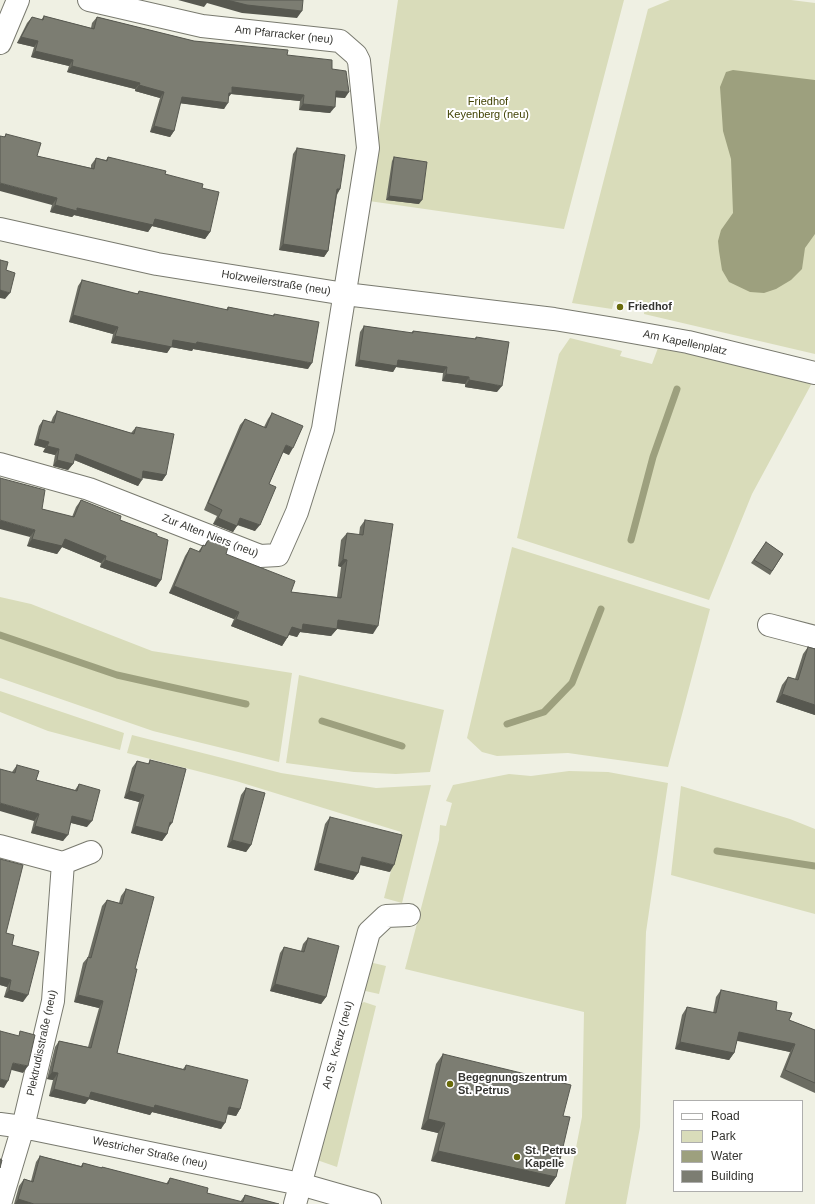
<!DOCTYPE html>
<meta charset="utf-8">
<style>
body{margin:0}
#map{position:relative;width:815px;height:1204px;overflow:hidden;background:#eff0e3;font-family:Helvetica,sans-serif}
canvas{display:block}
.legend{position:absolute;left:673px;top:1100px;width:130px;height:92px;box-sizing:border-box;background:#fff;border:1px solid #aeaead;margin:0;padding:5px 7px;list-style:none;font-size:12px;color:#353531}
.legend li{display:flex;align-items:center;gap:8px;height:20px}
.legend b{width:20px;border:1px solid #aeaead}
</style>
<div id="map">
<canvas width="815" height="1204"></canvas>
<ul class="legend">
<li><b style="height:5px;background:#fff"></b>Road</li>
<li><b style="height:11px;background:#d9dcba"></b>Park</li>
<li><b style="height:11px;background:#9da07e"></b>Water</li>
<li><b style="height:11px;background:#7c7d72"></b>Building</li>
</ul>
</div>
<script>
const g = document.querySelector('canvas').getContext('2d');
g.lineJoin = 'round';
function fillPath(path, color) {
  g.fillStyle = color;
  g.fill(path, 'evenodd');
}
function poly(rows) {
  const path = new Path2D();
  for (const r of rows) {
    path.moveTo(r[0], r[1]);
    for (let i = 2; i < r.length; i += 2) path.lineTo(r[i], r[i + 1]);
  }
  return path;
}
function strokePath(path, color, width, dash) {
  g.strokeStyle = color;
  g.lineWidth = width;
  g.lineCap = dash ? 'butt' : 'round';
  g.setLineDash(dash || []);
  g.stroke(path);
}
function label(font, color, halo, rows, align = 'center') {
  g.font = font + ' Helvetica,sans-serif';
  g.lineWidth = 4;
  g.setLineDash([]);
  g.textBaseline = 'middle';
  g.strokeStyle = halo;
  g.fillStyle = color;
  for (const [text, x, y, turn = 0] of rows) {
    g.save();
    g.translate(x, y);
    g.rotate((+turn || 0) * Math.PI / 180);
    g.textAlign = isNaN(turn) ? turn : align;
    if (halo) g.strokeText(text, 0, 0);
    g.fillText(text, 0, 0);
    g.restore();
  }
}
fillPath(poly([
 [398,0,624,0,564,229,369,201],
 [670,0,791,0,815,3,815,354,644,314,645,307,614,301,612,309,572,303,648,9],
 [570,338,622,351,620,356,652,364,658,348,714,359,812,383,752,494,709,600,517,538,559,354],
 [512,547,710,609,668,767,568,753,497,756,482,752,467,738],
 [0,597,31,604,152,651,292,673,279,762,153,731,0,678],
 [299,675,444,710,430,772,396,774,354,772,286,763],
 [0,691,124,733,120,750,48,731,0,712],
 [132,735,281,773,376,788,431,785,402,903,384,898,401,832,236,781,127,753],
 [569,771,608,772,668,783,646,932,640,1127,626,1204,565,1204,582,1117,584,1012,405,969,439,840,440,825,446,826,452,803,446,801,453,785,509,774,531,776],
 [681,786,790,819,815,829,815,914,671,875],
 [369,962,386,966,379,994,361,990],
 [364,1002,376,1006,337,1167,317,1160,357,1006]
]), '#d9dcba');
fillPath(poly([
 [733,70,815,80,815,234,805,248,802,269,791,280,776,289,764,293,750,292,729,282,722,270,719,251,718,241,721,230,733,213,731,159,723,131,720,87,726,72]
]), '#9da07e');
strokePath(poly([
 [631,540,653,457,677,389],
 [0,635,117,675,246,704],
 [322,721,402,746],
 [507,724,544,712,572,683,601,609],
 [717,851,815,866]
]), '#9da07e', 7);
const minor = poly([
 [0,43,18,0],
 [0,229,157,264,345,294,554,319,615,329,688,342,815,373],
 [0,464,89,489,260,556,278,555,297,512,323,429,368,148,359,61,356,55,340,41,202,26,89,0],
 [769,625,815,637],
 [0,846,63,863,53,1001,23,1127,0,1204],
 [63,863,91,852],
 [0,1124,23,1127,300,1184,370,1204],
 [295,1204,369,932,386,916,409,915]
]);
strokePath(minor, '#797a6f', 24);
strokePath(minor, '#fff', 22);
fillPath(poly([
 [44,16,91,28,92,23,97,17,194,41,287,55,332,69,345,98,336,97,330,113,299,110,300,101,231,94,228,97,224,109,180,103,174,131,170,137,150,132,160,98,135,91,135,89,67,72,69,66,31,57,34,47,17,43,27,23,32,17,41,20],
 [6,134,37,156,91,168,91,165,96,158,106,160,108,157,165,174,202,188,210,232,205,239,152,226,148,232,74,215,72,217,50,212,52,205,4,137],
 [297,148,340,189,337,195,328,251,324,257,279,250,293,154],
 [394,157,419,204,386,200,392,161],
 [82,280,137,294,139,291,226,310,228,307,273,316,274,314,308,369,193,349,192,351,171,347,167,353,111,343,113,334,69,322,78,286],
 [364,326,411,333,413,331,475,339,476,337,497,392,465,387,465,384,442,381,443,373,396,367,393,372,355,366,360,332],
 [57,411,131,433,136,427,166,475,162,481,142,478,138,486,74,460,73,464,68,470,53,466,55,455,43,452,45,448,34,445,39,426,43,420,51,422,53,417],
 [272,413,289,455,283,452,269,484,255,531,237,525,233,532,213,524,217,516,204,510,240,425,245,419,264,427,268,419],
 [81,500,120,520,157,536,161,580,156,587,100,567,101,563,62,547,57,554,27,546,30,537,42,509,72,517,76,507],
 [365,520,373,634,337,629,331,636,300,632,297,637,289,635,282,646,231,626,234,619,169,593,185,556,190,548,198,552,203,545,204,546,208,540,226,554,291,592,337,597,341,567,338,566,341,540,347,533,359,535,360,527],
 [766,542,783,554,770,575,751,563],
 [808,647,815,715,776,702,782,685,788,677,795,679,803,654],
 [150,760,168,829,167,834,162,841,131,833,139,802,124,798,132,768,137,761,148,764],
 [17,765,36,780,75,790,79,784,87,827,71,823,63,841,31,833,34,821,12,772],
 [246,788,251,845,246,852,227,847,241,795],
 [330,817,390,872,360,865,358,873,353,880,314,870,325,824],
 [0,859,6,933,12,945,23,1002,4,997,7,987,0,985],
 [126,889,135,969,117,1053,183,1069,186,1065,240,1109,236,1116,227,1114,221,1129,152,1112,150,1115,89,1099,85,1104,49,1096,53,1080,47,1079,55,1047,59,1041,88,1047,99,1008,74,1002,83,963,88,957,102,906,107,900,119,903,121,896],
 [308,938,326,997,321,1004,270,991,280,953,284,947,301,951,303,944],
 [721,990,776,1010,789,1020,815,1030,815,1093,780,1077,790,1052,737,1040,734,1053,729,1060,675,1049,682,1015,687,1007,713,1013,716,997],
 [443,1054,563,1116,556,1177,549,1187,431,1161,438,1133,421,1129,436,1064],
 [40,1156,81,1166,83,1163,101,1168,102,1167,166,1184,170,1178,207,1193,240,1202,245,1195,278,1204,14,1204,19,1186,24,1179,31,1181,36,1162]
]), '#6b6c62');
fillPath(poly([
 [178,0,227,0,302,11,297,18,242,13,207,3,204,7],
 [21,37,38,41,34,47,17,43],
 [35,51,73,60,69,66,31,57],
 [72,66,140,83,135,89,67,72],
 [139,85,164,92,160,98,135,91],
 [232,87,304,95,300,101,231,94,227,99,225,99],
 [336,91,349,92,345,98,332,97],
 [182,97,228,103,224,109,178,103],
 [303,104,335,107,330,113,299,110],
 [154,126,174,131,170,137,150,132],
 [0,183,57,198,52,205,0,191],
 [337,189,340,189,336,195],
 [389,196,422,200,419,204,386,200],
 [55,205,155,219,210,232,205,239,152,226,148,232,74,215,72,217,50,212],
 [283,244,328,251,324,257,279,250],
 [0,290,10,293,5,299,0,298],
 [73,315,118,327,113,334,69,322],
 [115,336,173,340,197,342,312,363,308,369,193,349,192,351,171,347,167,353,111,343],
 [359,360,398,360,447,367,443,373,396,367,393,372,355,366],
 [446,374,469,377,465,384,442,381],
 [469,380,502,386,497,392,465,387],
 [38,439,49,442,45,448,34,445],
 [286,445,293,448,289,455,282,452],
 [47,446,59,449,55,455,43,452],
 [76,454,142,480,138,486,72,459],
 [57,460,73,464,68,470,53,466],
 [143,471,166,475,162,481,139,477],
 [218,518,237,526,233,532,213,524],
 [240,518,260,525,255,531,236,524],
 [0,520,35,530,30,537,0,529],
 [32,539,65,539,106,556,101,563,62,547,57,554,27,546],
 [343,559,347,560,341,567,338,566],
 [105,560,161,580,156,587,100,567],
 [174,586,239,612,234,619,169,593],
 [236,619,287,638,282,646,231,626],
 [338,620,378,626,373,634,332,628],
 [303,624,337,629,331,636,300,632,297,637,287,634,292,627],
 [782,694,815,705,815,715,776,702],
 [129,791,144,795,139,802,124,798],
 [0,803,39,814,34,821,0,811],
 [72,816,92,821,87,827,68,822],
 [170,822,172,823,167,830],
 [35,826,68,835,63,841,31,833],
 [135,826,167,834,162,841,131,833],
 [232,840,251,845,246,852,227,847],
 [362,857,394,865,390,872,357,864],
 [318,863,358,873,353,880,314,870],
 [0,977,11,980,7,987,0,985],
 [275,984,326,997,321,1004,270,991],
 [9,990,28,995,23,1002,4,997],
 [78,995,103,1001,99,1008,74,1002],
 [739,1032,795,1044,790,1052,733,1040],
 [680,1042,734,1053,729,1060,675,1049],
 [13,1063,28,1066,23,1073,8,1069],
 [52,1072,58,1073,53,1080,47,1079],
 [0,1079,8,1081,4,1088,0,1087],
 [54,1089,91,1092,155,1105,225,1123,221,1129,152,1112,150,1115,89,1099,85,1104,49,1096],
 [229,1107,240,1109,236,1116,225,1114],
 [428,1119,445,1123,438,1133,421,1129],
 [438,1151,556,1177,549,1187,431,1161],
 [18,1199,34,1204,15,1204]
]), '#575850');
const building = poly([
 [227,0,303,0,302,11,247,5,227,0],
 [44,16,94,29,97,17,194,41,288,50,287,55,332,60,332,69,346,71,349,92,336,91,335,107,303,104,304,95,232,87,232,93,229,93,228,103,182,97,174,131,154,126,164,92,139,85,140,83,72,66,73,60,35,51,38,41,21,37,32,17,43,20,44,16],
 [6,134,41,143,37,156,94,169,96,158,107,161,108,157,166,171,165,174,203,184,202,188,219,192,210,232,155,219,153,225,77,208,77,211,55,205,57,198,0,183,0,136,5,137,6,134],
 [297,148,345,155,340,189,337,189,328,251,283,244,297,148],
 [394,157,427,162,422,200,389,196,394,157],
 [0,260,8,262,6,270,15,273,10,293,0,290,0,291,0,260],
 [82,280,138,294,139,291,228,310,228,307,274,316,274,314,319,322,312,363,197,342,196,344,173,340,172,347,115,336,118,327,73,315,82,280],
 [364,326,413,333,413,331,476,339,476,337,509,342,502,386,469,380,469,377,446,374,447,367,398,360,397,366,359,360,364,326],
 [57,411,134,434,136,427,174,434,166,475,143,471,142,480,76,454,73,464,57,460,59,449,47,446,49,442,38,439,43,420,54,423,57,411],
 [272,413,303,426,293,448,286,445,269,484,276,487,260,525,240,518,237,526,218,518,222,510,208,503,245,419,266,428,272,413],
 [0,478,45,490,42,509,74,517,81,500,121,516,120,520,157,534,157,536,168,540,161,580,105,560,106,556,65,539,62,546,32,539,35,530,0,520,0,478],
 [365,520,393,524,378,626,338,620,337,629,303,624,302,630,292,627,287,638,236,619,239,612,174,586,190,548,200,552,203,545,205,546,208,540,228,547,226,554,295,581,291,592,341,598,347,560,343,559,347,533,363,535,365,520],
 [766,542,783,554,772,571,754,560,766,542],
 [808,647,815,649,815,705,782,694,788,677,798,680,808,647],
 [150,760,186,769,172,823,170,822,167,834,135,826,144,795,129,791,137,761,149,764,150,760],
 [17,765,39,771,36,780,77,791,79,784,100,790,92,821,72,816,68,835,35,826,39,814,0,803,0,769,15,773,17,765],
 [246,788,265,793,251,845,232,840,246,788],
 [330,817,402,835,394,865,362,857,358,873,318,863,330,817],
 [0,859,23,865,6,933,14,935,12,945,39,952,28,995,9,990,11,980,0,977,0,859],
 [126,889,154,897,135,969,137,969,117,1053,185,1070,186,1065,248,1080,240,1109,229,1107,225,1123,155,1105,154,1108,91,1092,89,1098,54,1089,58,1073,52,1072,59,1041,91,1048,103,1001,78,995,88,957,91,958,107,900,122,904,126,889],
 [308,938,339,946,326,997,275,984,284,947,304,952,308,938],
 [721,990,777,1002,776,1010,792,1013,789,1020,815,1030,815,1083,785,1070,795,1044,739,1032,734,1053,680,1042,687,1007,716,1013,721,990],
 [0,1031,19,1036,20,1031,35,1035,28,1066,13,1063,8,1081,0,1079,0,1031],
 [443,1054,571,1085,563,1116,570,1117,556,1177,438,1151,445,1123,428,1119,443,1054],
 [40,1156,82,1167,83,1163,102,1168,102,1167,168,1184,170,1178,208,1188,207,1193,243,1202,245,1195,279,1204,34,1204,18,1199,24,1179,33,1182,40,1156],
 [0,1159,2,1160,0,1168,0,1159]
]);
fillPath(building, '#7c7d72');
strokePath(building, '#575850', 1);
for (const [x, y, r, color] of [
 [620,307,4,"#696b0b"],
 [450,1084,4,"#696b0b"],
 [517,1157,4,"#696b0b"]
]) {
  const dot = new Path2D();
  dot.arc(x, y, r, 0, 2 * Math.PI);
  g.fillStyle = color;
  g.fill(dot);
  strokePath(dot, '#fff', 1.5);
}
label('11px', '#353531', '#fff', [
 ["Am Pfarracker (neu)",284,35,6],
 ["Holzweilerstraße (neu)",276,283,9],
 ["Am Kapellenplatz",685,343,12],
 ["Zur Alten Niers (neu)",210,536,21],
 ["Plektrudisstraße (neu)",42,1043,-78],
 ["An St. Kreuz (neu)",338,1045,-75],
 ["Westricher Straße (neu)",150,1153,12]
]);
label('11px', '#424305', '#fff', [
 ["Friedhof",488,102],
 ["Keyenberg (neu)",488,115]
]);
label('bold 11px', '#353531', '#fff', [
 ["Friedhof",628,307],
 ["Begegnungszentrum",458,1078],
 ["St. Petrus",458,1091],
 ["St. Petrus",525,1151],
 ["Kapelle",525,1164]
], 'left');
</script>
